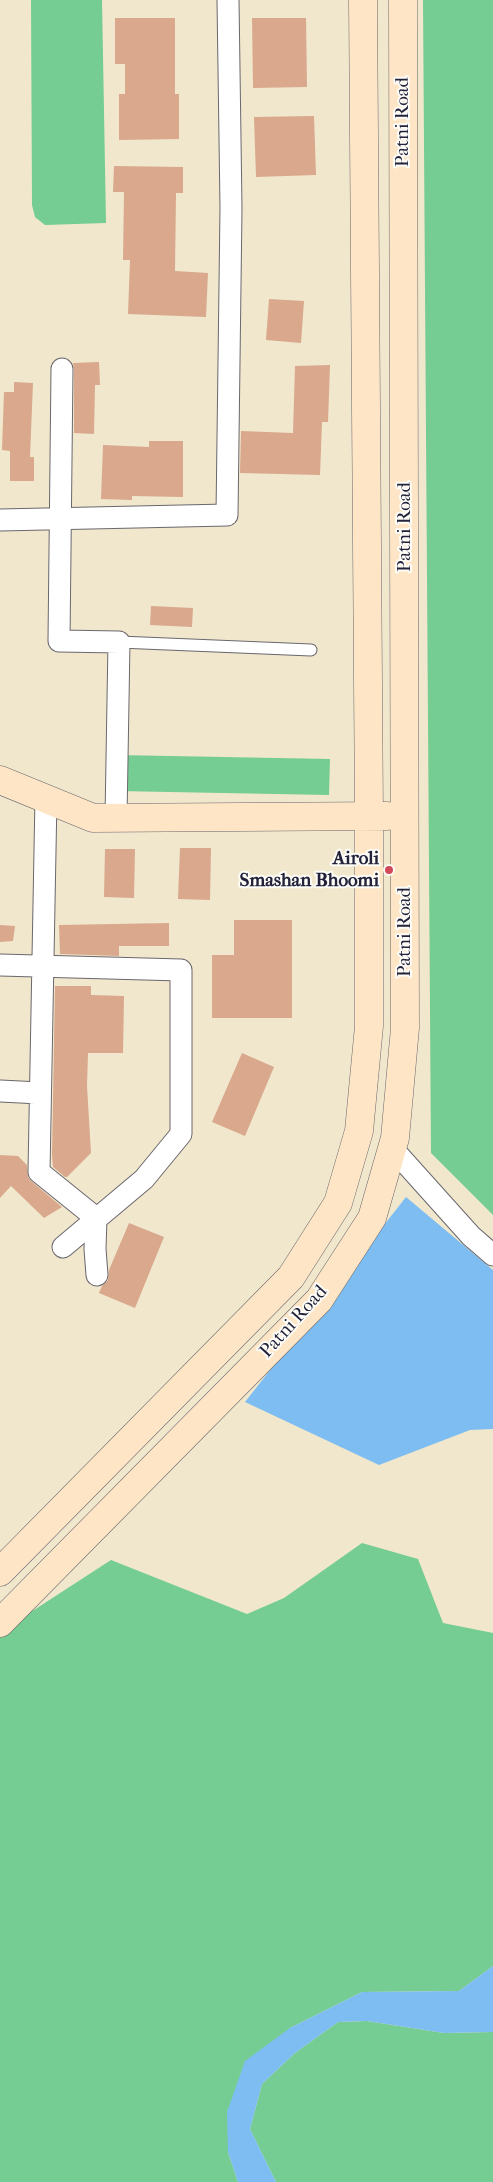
<!DOCTYPE html>
<style>
body{margin:0}
canvas{display:block;background:#f0e7cc}
</style>
<canvas width="493" height="2182"></canvas>
<script>
const g = document.querySelector('canvas').getContext('2d');
g.lineJoin = 'round';
function fillPath(path, color) {
  g.fillStyle = color;
  g.fill(path, 'evenodd');
}
function poly(rows) {
  const path = new Path2D();
  for (const r of rows) {
    path.moveTo(r[0], r[1]);
    for (let i = 2; i < r.length; i += 2) path.lineTo(r[i], r[i + 1]);
  }
  return path;
}
function strokePath(path, color, width, dash) {
  g.strokeStyle = color;
  g.lineWidth = width;
  g.lineCap = dash ? 'butt' : 'round';
  g.setLineDash(dash || []);
  g.stroke(path);
}
function label(font, color, halo, rows, align = 'center') {
  g.font = font + ' "IM FELL French Canon",serif';
  g.lineWidth = 4;
  g.setLineDash([]);
  g.textBaseline = 'middle';
  g.strokeStyle = halo;
  g.fillStyle = color;
  for (const [text, x, y, turn = 0] of rows) {
    g.save();
    g.translate(x, y);
    g.rotate((+turn || 0) * Math.PI / 180);
    g.textAlign = isNaN(turn) ? turn : align;
    if (halo) g.strokeText(text, 0, 0);
    g.fillText(text, 0, 0);
    g.restore();
  }
}
fillPath(poly([
 [31,0,102,0,106,223,45,225,35,217,32,205],
 [423,0,493,0,493,1215,431,1153],
 [117,755,330,759,329,795,116,791],
 [362,1543,418,1559,443,1623,493,1633,493,1966,459,1991,362,1992,290,2028,228,2152,238,2182,0,2182,0,1632,111,1560,247,1614,284,1598],
 [367,2021,444,2033,493,2032,493,2182,276,2182,250,2129,262,2084,295,2053,338,2022]
]), '#75cd93');
fillPath(poly([
 [406,1197,493,1270,493,1429,470,1430,379,1465,245,1402],
 [493,1966,493,2032,444,2033,367,2021,338,2022,295,2053,262,2084,250,2129,276,2182,238,2182,228,2152,227,2112,245,2061,290,2028,362,1992,459,1991]
]), '#7ebdf2');
fillPath(poly([
 [115,18,175,18,175,94,179,94,179,139,119,140,119,94,125,94,125,64,115,64],
 [252,18,306,18,307,87,253,88],
 [314,116,316,175,256,177,254,117],
 [114,166,183,167,183,193,176,193,175,271,208,273,206,317,128,314,130,260,123,260,124,192,113,192],
 [269,299,304,301,301,343,266,340],
 [99,362,100,385,95,385,94,434,74,433,74,369,73,363],
 [330,365,328,422,322,422,320,475,240,473,241,431,293,433,295,366],
 [14,382,33,383,30,457,34,457,34,481,10,481,10,451,2,450,4,392,14,392],
 [149,441,183,441,183,497,132,496,132,500,101,499,103,445,149,447],
 [151,606,193,608,192,627,150,625],
 [180,848,211,848,210,900,178,899],
 [105,849,135,849,134,898,104,897],
 [234,920,292,920,292,1018,212,1018,212,955,234,955],
 [169,923,169,946,119,946,119,956,60,954,59,925],
 [0,925,15,926,13,941,0,942],
 [55,986,91,986,91,995,124,996,123,1053,88,1053,87,1086,91,1153,67,1177,65,1177,53,1167,52,1155],
 [242,1053,274,1067,245,1136,212,1122],
 [0,1155,18,1156,27,1165,28,1177,31,1181,62,1207,44,1218,11,1186,0,1198],
 [129,1223,164,1237,135,1308,99,1293,102,1286,108,1280,109,1270]
]), '#d9a88d');
const lane = poly([
 [119,642,311,650]
]);
const street = poly([
 [62,369,59,641,119,642,116,818],
 [0,520,227,515,231,208,228,0],
 [46,797,39,1172,96,1218,95,1249,97,1275],
 [0,965,181,970,181,1134,144,1179,63,1247],
 [0,1091,40,1093],
 [392,1148,471,1236,493,1255]
]);
const secondary = poly([
 [0,780,93,818,387,816],
 [0,1572,291,1277,338,1203,359,1131,369,1026,369,816,363,0],
 [0,1623,319,1300,372,1218,395,1138,405,1028,403,0]
]);
strokePath(lane, '#6a676e', 13);
strokePath(street, '#6a676e', 23);
strokePath(secondary, '#6a676e', 29);
strokePath(lane, '#fff', 11);
strokePath(street, '#fff', 21);
strokePath(secondary, '#fee5c5', 28);
for (const [x, y, r, color] of [
 [389,870,5,"#d1495b"]
]) {
  const dot = new Path2D();
  dot.arc(x, y, r, 0, 2 * Math.PI);
  g.fillStyle = color;
  g.fill(dot);
  strokePath(dot, '#fdfcf7', 2);
}
label('19px', '#22223b', '#fdfcf7', [
 ["Patni Road",403,122,-90],
 ["Patni Road",405,527,-90],
 ["Patni Road",405,932,-90],
 ["Patni Road",294,1322,-48]
]);
label('bold 19px', '#22223b', '#fdfcf7', [
 ["Airoli",379,859],
 ["Smashan Bhoomi",379,881]
], 'right');
</script>
